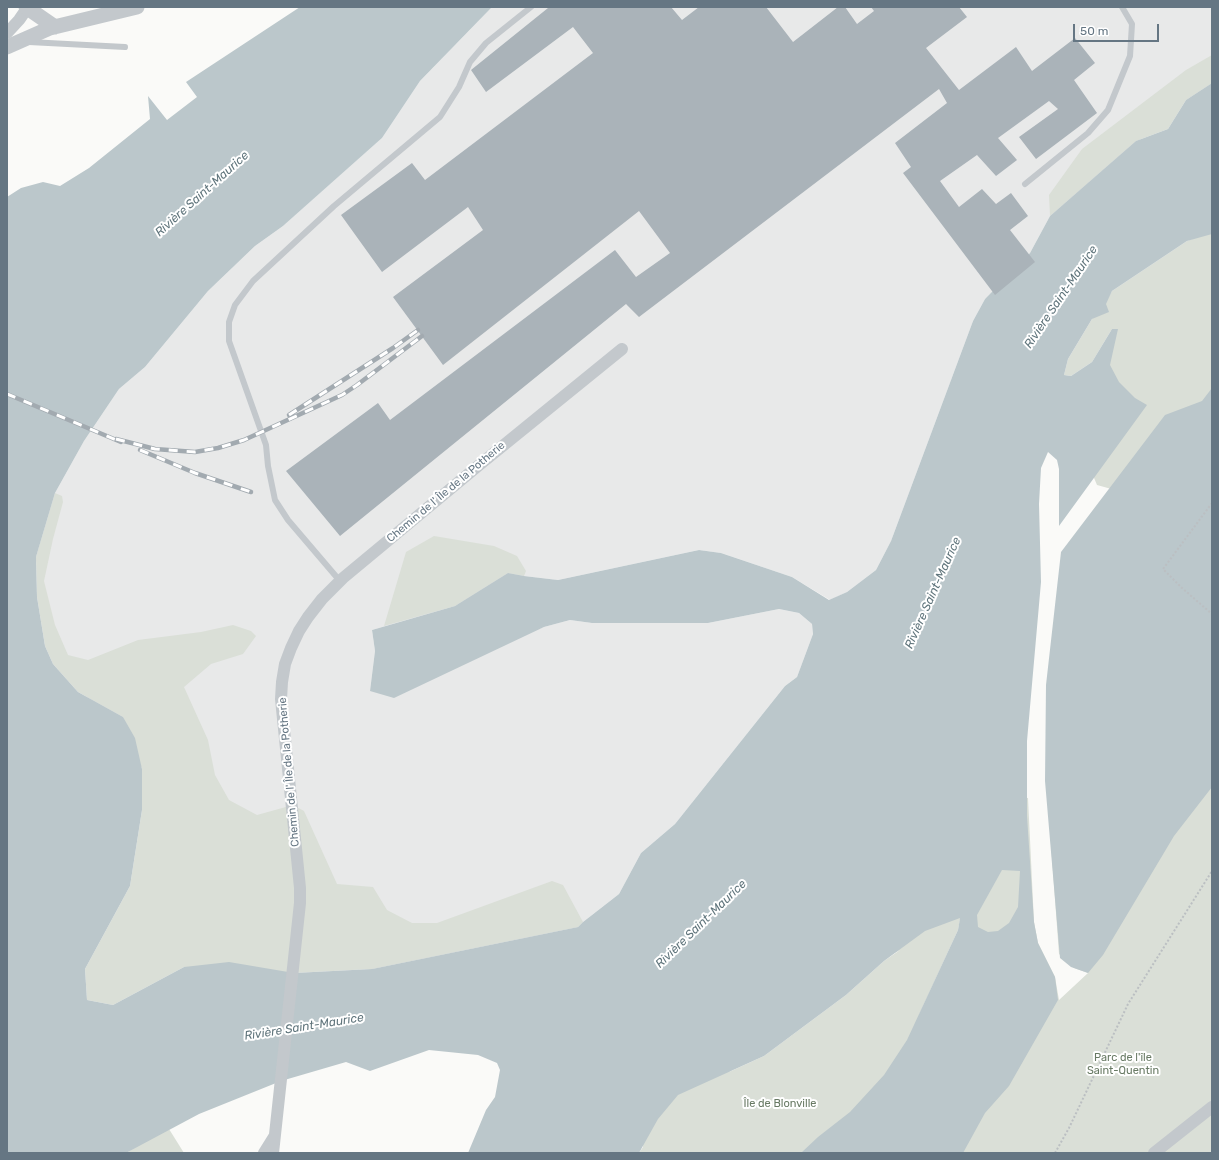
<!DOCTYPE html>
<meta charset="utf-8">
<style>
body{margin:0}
#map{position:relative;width:1219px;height:1160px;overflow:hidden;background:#fafaf8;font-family:Rubik,sans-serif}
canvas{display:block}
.frame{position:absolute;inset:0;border:8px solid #657683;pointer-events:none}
.scale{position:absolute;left:1073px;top:24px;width:86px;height:18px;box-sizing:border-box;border:2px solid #657683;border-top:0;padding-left:5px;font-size:12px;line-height:14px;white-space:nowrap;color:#657683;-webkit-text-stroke:3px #fff;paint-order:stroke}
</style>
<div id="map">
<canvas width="1219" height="1160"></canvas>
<div class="frame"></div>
<div class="scale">50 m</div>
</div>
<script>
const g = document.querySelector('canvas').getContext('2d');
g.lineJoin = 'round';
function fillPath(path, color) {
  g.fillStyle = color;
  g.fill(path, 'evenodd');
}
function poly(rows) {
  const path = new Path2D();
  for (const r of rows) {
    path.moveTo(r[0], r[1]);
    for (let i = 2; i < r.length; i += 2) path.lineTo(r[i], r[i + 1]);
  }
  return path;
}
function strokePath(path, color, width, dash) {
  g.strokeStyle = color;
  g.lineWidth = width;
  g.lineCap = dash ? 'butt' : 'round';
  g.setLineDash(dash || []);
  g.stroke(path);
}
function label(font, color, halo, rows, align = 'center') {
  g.font = font + ' Rubik,sans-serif';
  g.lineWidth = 4;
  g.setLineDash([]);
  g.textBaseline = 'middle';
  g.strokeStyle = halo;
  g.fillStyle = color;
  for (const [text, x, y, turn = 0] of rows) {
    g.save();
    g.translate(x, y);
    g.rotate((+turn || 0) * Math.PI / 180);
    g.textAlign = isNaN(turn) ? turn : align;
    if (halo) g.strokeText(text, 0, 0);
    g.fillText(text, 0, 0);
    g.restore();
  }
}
fillPath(poly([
 [492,7,1212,7,1212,83,1186,100,1050,216,1030,253,985,299,973,321,891,541,876,570,847,592,830,600,792,577,721,553,699,550,558,580,524,576,455,606,372,630,375,651,370,691,544,627,570,620,592,623,708,623,779,609,799,613,812,624,813,634,797,677,785,686,675,824,641,853,619,894,583,922,578,927,372,969,53,664,36,557,55,493,84,441,119,389,145,367,208,291,255,246,283,226,382,138,420,81]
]), '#e8e9e9');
fillPath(poly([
 [1212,55,1212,83,1186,100,1168,129,1136,141,1050,216,1049,195,1082,149,1186,70],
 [1212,220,1212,449,1133,495,1097,485,1084,454,1112,329,1092,362,1071,376,1064,375,1068,359,1092,319,1105,304,1112,291,1187,241,1192,239],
 [55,493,62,496,63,502,53,539,44,581,55,625,68,655,88,660,138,640,201,632,233,625,251,631,256,636,243,654,211,664,184,687,208,740,215,775,229,800,257,815,293,805,304,811,337,884,373,887,387,910,412,923,437,923,552,881,563,885,583,922,578,927,372,969,294,973,184,967,113,1005,87,1000,85,969,130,886,142,810,142,769,123,717,78,692,53,664,45,646,37,597,36,557],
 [434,536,494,546,517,556,526,571,524,576,508,573,455,606,384,626,406,552],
 [1212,711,1212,1153,639,1153,643,1147,644,1109,1019,797,1028,798,1034,922,1038,943,1055,977,1059,1000,1088,973,1074,968,1059,954,1048,804],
 [960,919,966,932,919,1015,958,930],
 [900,950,884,961,846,995,764,1056,729,1072,887,957],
 [169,1129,184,1153,126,1153,139,1145]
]), '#dadfd7');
fillPath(poly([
 [300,7,492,7,420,81,382,138,283,226,255,246,208,291,145,367,119,389,84,441,55,493,36,557,37,597,45,646,53,664,78,692,123,717,135,738,142,769,142,810,130,886,85,969,87,1000,113,1005,184,967,229,962,294,973,372,969,578,927,583,922,619,894,641,853,675,824,785,686,797,677,813,634,812,624,799,613,779,609,708,623,592,623,570,620,544,627,394,698,370,691,375,651,372,630,455,606,508,573,524,576,558,580,699,550,721,553,792,577,829,600,847,592,876,570,891,541,973,321,985,299,1030,253,1050,216,1136,141,1168,129,1186,100,1212,83,1212,234,1187,241,1112,291,1106,304,1109,312,1092,319,1068,359,1064,375,1071,376,1092,362,1112,329,1118,329,1110,365,1119,382,1135,398,1147,405,1059,526,1059,469,1057,460,1048,452,1041,468,1039,504,1041,582,1027,741,1027,816,1034,922,1038,943,1055,977,1058,1000,1009,1086,985,1113,963,1153,801,1153,818,1137,850,1112,884,1075,907,1040,958,930,960,918,925,931,884,961,846,995,764,1056,678,1095,658,1119,639,1153,468,1153,486,1110,495,1097,500,1070,497,1063,478,1055,429,1050,370,1071,346,1062,281,1081,199,1114,126,1153,7,1153,7,197,21,188,43,182,60,186,89,168,150,119,148,96,167,120,197,97,186,82],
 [1002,870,1020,871,1018,907,1009,923,998,931,988,932,978,927,977,915],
 [1212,388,1212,787,1174,836,1103,955,1088,973,1071,967,1060,958,1045,781,1046,685,1061,552,1165,415,1202,401]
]), '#bbc7cb');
fillPath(poly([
 [547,7,624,7,625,8,627,7,671,7,682,20,699,7,766,7,793,42,838,7,845,7,857,24,874,11,871,7,959,7,967,17,926,48,959,90,1016,47,1032,71,1075,38,1095,63,1074,80,1097,113,1036,159,1019,137,1058,109,1049,101,998,138,1017,160,996,176,977,155,940,181,959,207,982,189,996,204,1011,193,1028,216,1010,230,1035,262,995,295,903,173,911,167,895,143,947,103,939,89,639,317,626,304,340,536,286,471,378,403,390,420,615,250,636,277,670,253,639,211,443,365,393,297,483,230,468,207,382,272,341,215,412,163,425,180,593,53,573,27,486,92,471,70,548,8]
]), '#aab3b9');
strokePath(poly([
 [1212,503,1163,569,1182,588,1212,614],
 [1055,1153,1069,1128,1128,1004,1212,871]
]), '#bbbfc2', 2, [2, 2]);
strokePath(poly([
 [29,42,125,47],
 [1025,184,1088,133,1108,110,1130,56,1132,24,1122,7],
 [340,581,288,520,275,500,268,466,266,445,229,341,229,322,235,305,253,281,334,206,440,117,459,87,470,62,486,43,531,7]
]), '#c3c8cc', 6);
strokePath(poly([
 [7,33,19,20,28,7],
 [264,1153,274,1137],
 [273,1153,300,903,300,888,281,699,282,682,285,664,291,648,299,631,308,617,322,599,343,578,478,466,622,349],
 [1154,1153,1212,1107]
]), '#c3c8cc', 12);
strokePath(poly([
 [26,7,55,27],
 [7,47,50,28,137,7]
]), '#c3c8cc', 15);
const rail = poly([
 [7,394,121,442],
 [289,415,393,348,418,330],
 [116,439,155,449,195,452,218,448,244,440,342,395,357,385,422,336],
 [140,450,195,473,251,492]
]);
strokePath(rail, '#a2aab0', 4.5);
strokePath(rail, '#fff', 3, [9]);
label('11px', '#657683', '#fff', [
 ["Chemin de l' Île de la Potherie",446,492,-40],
 ["Chemin de l' Île de la Potherie",289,772,-95]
]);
label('11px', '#687a64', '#fff', [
 ["Parc de l'île",1123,1058],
 ["Saint-Quentin",1123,1071],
 ["Île de Blonville",780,1104]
]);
label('italic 12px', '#60757c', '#fff', [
 ["Rivière Saint-Maurice",202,194,-42],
 ["Rivière Saint-Maurice",1061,297,-56],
 ["Rivière Saint-Maurice",933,593,-66],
 ["Rivière Saint-Maurice",701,924,-44],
 ["Rivière Saint-Maurice",304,1027,-9]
]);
</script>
